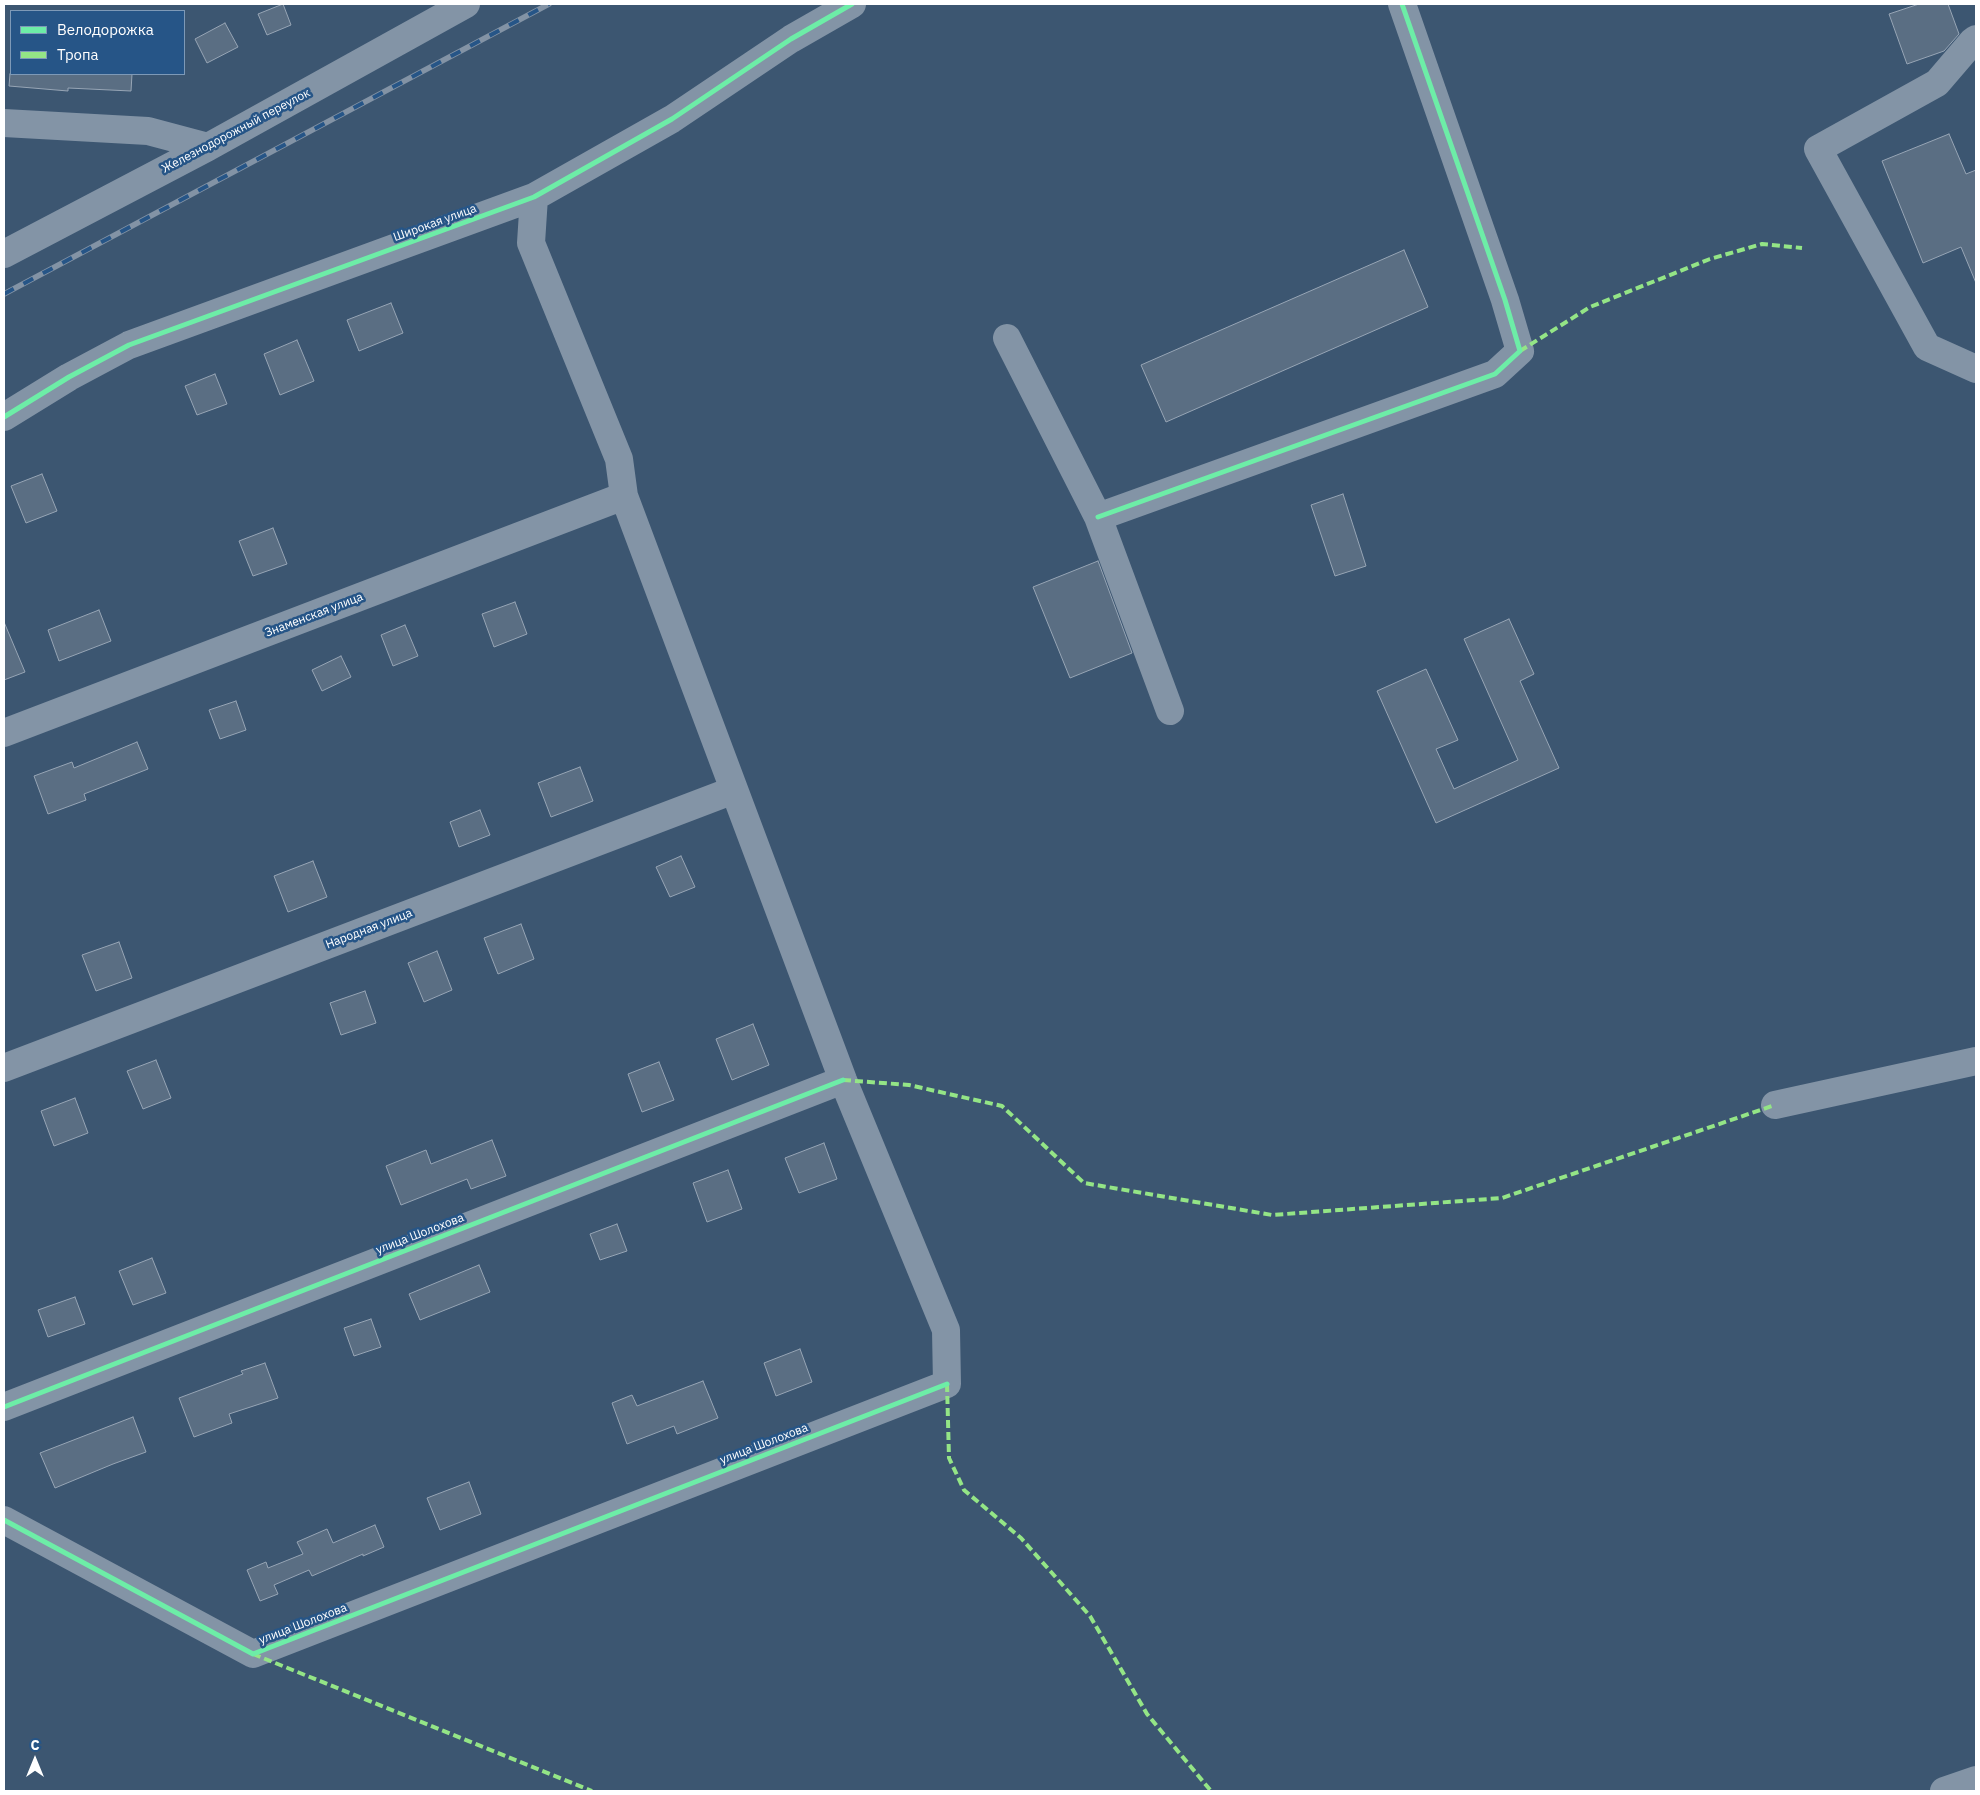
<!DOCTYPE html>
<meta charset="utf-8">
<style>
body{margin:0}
#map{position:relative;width:1980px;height:1795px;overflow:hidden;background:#3c5671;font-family:"IBM Plex Sans",sans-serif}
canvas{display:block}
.frame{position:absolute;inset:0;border:5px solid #fff;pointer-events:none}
.legend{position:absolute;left:10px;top:10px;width:175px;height:65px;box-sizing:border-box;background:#265587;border:1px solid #7d99b7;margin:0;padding:6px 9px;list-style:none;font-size:15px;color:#fff}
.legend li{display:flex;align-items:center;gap:10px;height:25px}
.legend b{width:25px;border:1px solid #7d99b7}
.north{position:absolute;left:10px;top:1735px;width:50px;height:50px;-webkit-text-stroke:4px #265587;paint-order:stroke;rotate:0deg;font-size:14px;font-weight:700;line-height:20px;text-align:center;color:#fff}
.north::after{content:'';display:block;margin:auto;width:18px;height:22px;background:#fff;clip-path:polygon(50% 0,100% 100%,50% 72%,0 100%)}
</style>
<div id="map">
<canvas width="1980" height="1795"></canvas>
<div class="frame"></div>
<ul class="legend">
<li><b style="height:6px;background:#6deda7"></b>Велодорожка</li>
<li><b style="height:6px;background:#94e586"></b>Тропа</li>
</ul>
<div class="north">С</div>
</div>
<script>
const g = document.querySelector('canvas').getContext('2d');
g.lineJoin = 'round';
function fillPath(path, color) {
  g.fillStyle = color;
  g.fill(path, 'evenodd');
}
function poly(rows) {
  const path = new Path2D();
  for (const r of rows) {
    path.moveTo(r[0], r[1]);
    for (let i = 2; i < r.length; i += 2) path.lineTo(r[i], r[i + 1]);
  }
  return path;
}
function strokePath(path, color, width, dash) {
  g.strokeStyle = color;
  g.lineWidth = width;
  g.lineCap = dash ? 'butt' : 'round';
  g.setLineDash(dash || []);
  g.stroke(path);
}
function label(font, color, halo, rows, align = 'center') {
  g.font = font + ' "IBM Plex Sans",sans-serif';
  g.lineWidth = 5;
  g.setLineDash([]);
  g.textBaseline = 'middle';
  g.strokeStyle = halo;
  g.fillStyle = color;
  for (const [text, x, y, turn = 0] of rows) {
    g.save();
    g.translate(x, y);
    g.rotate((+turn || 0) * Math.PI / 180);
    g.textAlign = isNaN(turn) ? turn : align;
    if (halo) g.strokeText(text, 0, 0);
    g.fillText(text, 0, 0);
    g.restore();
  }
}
const building = poly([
 [283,4,291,25,267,35,258,14,283,4],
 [1919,4,1948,4,1959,34,1944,51,1907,64,1889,14,1919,4],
 [225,23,238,47,207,63,195,39,225,23],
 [10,74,132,74,131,91,68,88,68,91,9,86,10,74],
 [1949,134,1966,174,1976,170,1976,283,1961,247,1923,263,1882,161,1949,134],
 [1404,250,1428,307,1166,422,1141,365,1404,250],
 [391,303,403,333,359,351,347,320,391,303],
 [297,340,314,381,280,395,264,354,297,340],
 [215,374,227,404,197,415,185,386,215,374],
 [42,474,57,511,26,523,11,486,42,474],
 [1343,494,1366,566,1335,576,1311,505,1343,494],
 [273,528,287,564,253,576,239,541,273,528],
 [1098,561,1132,653,1070,678,1033,587,1098,561],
 [515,602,527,634,494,647,482,614,515,602],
 [99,610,111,641,59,661,48,630,99,610],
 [1509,619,1534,674,1520,681,1559,768,1436,823,1377,691,1426,669,1458,740,1436,749,1454,789,1518,760,1464,639,1509,619],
 [4,622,25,672,4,680,4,622],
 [405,625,418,656,393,666,381,635,405,625],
 [341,656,351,677,322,691,312,670,341,656],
 [236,701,246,730,220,739,209,710,236,701],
 [137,742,148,769,84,794,86,800,48,814,34,776,72,762,74,768,137,742],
 [580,767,593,801,551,817,538,783,580,767],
 [480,810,490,835,459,847,450,822,480,810],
 [681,856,695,887,670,897,656,867,681,856],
 [313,861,327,897,288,912,274,876,313,861],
 [521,924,534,959,498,974,484,938,521,924],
 [119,942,132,978,96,991,82,955,119,942],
 [437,951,452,990,424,1002,408,963,437,951],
 [365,991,376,1023,341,1035,330,1003,365,991],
 [753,1024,769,1065,732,1080,716,1039,753,1024],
 [156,1060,171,1098,143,1109,127,1071,156,1060],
 [659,1062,674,1100,642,1112,628,1074,659,1062],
 [75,1098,88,1133,54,1146,41,1111,75,1098],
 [492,1140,506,1176,471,1189,467,1179,401,1205,386,1166,426,1150,431,1164,492,1140],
 [824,1143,837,1179,799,1193,785,1158,824,1143],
 [728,1170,742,1209,707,1222,693,1183,728,1170],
 [617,1224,627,1251,600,1260,590,1234,617,1224],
 [152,1258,166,1293,133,1305,119,1271,152,1258],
 [479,1265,490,1292,420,1320,409,1294,479,1265],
 [75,1297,85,1324,48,1337,38,1310,75,1297],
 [371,1319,381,1347,354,1356,344,1328,371,1319],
 [800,1349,812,1382,776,1396,764,1363,800,1349],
 [265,1363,278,1398,229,1414,232,1423,194,1437,179,1398,243,1374,241,1371,265,1363],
 [703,1381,718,1418,677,1434,674,1426,627,1444,612,1403,632,1395,637,1406,703,1381],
 [133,1417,146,1452,113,1464,55,1488,40,1453,133,1417],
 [469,1482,481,1514,440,1530,427,1498,469,1482],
 [375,1525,384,1547,363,1556,363,1554,312,1576,309,1570,274,1585,278,1594,260,1601,247,1570,266,1562,268,1568,303,1554,297,1542,327,1529,333,1543,375,1525]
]);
fillPath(building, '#5a6e83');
strokePath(building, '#97a5b5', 1);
strokePath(poly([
 [1976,39,1972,42,1937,83,1818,149,1927,347,1976,369],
 [4,123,148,131,208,147],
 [4,254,208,147,466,4],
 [1007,338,1098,517,1170,711],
 [4,417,69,377,129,345,534,197,672,119,791,39,852,4],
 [1098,517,1495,374,1520,351,1505,300,1402,4],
 [4,733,624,496],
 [4,1068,734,790],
 [1775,1105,1976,1061],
 [4,1407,843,1080],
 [4,1520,253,1654,947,1384,946,1330,843,1080,624,496,619,459,531,243,534,197],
 [1944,1791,1976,1780]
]), '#8394a6', 28);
const rail = poly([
 [4,294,549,4]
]);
strokePath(rail, '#8393a5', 5.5);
strokePath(rail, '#265587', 4, [11]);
strokePath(poly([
 [1520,351,1590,307,1710,259,1762,244,1802,248],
 [843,1080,909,1085,1002,1106,1084,1183,1272,1215,1502,1198,1775,1105],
 [947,1384,949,1458,964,1490,1021,1538,1090,1616,1147,1714,1211,1791],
 [253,1654,592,1791]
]), '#94e586', 4, [8, 4]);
strokePath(poly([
 [4,417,69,377,129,345,534,197,672,119,791,39,852,4],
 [1098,517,1495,374,1520,351,1505,300,1402,4],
 [4,1407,843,1080],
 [4,1520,253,1654,947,1384]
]), '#6deda7', 5);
label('12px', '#fff', '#265587', [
 ["Железнодорожный переулок",236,131,-28],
 ["Широкая улица",435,223,-20],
 ["Знаменская улица",314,615,-21],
 ["Народная улица",369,929,-21],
 ["улица Шолохова",420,1234,-21],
 ["улица Шолохова",764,1444,-21],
 ["улица Шолохова",303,1624,-21]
]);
</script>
